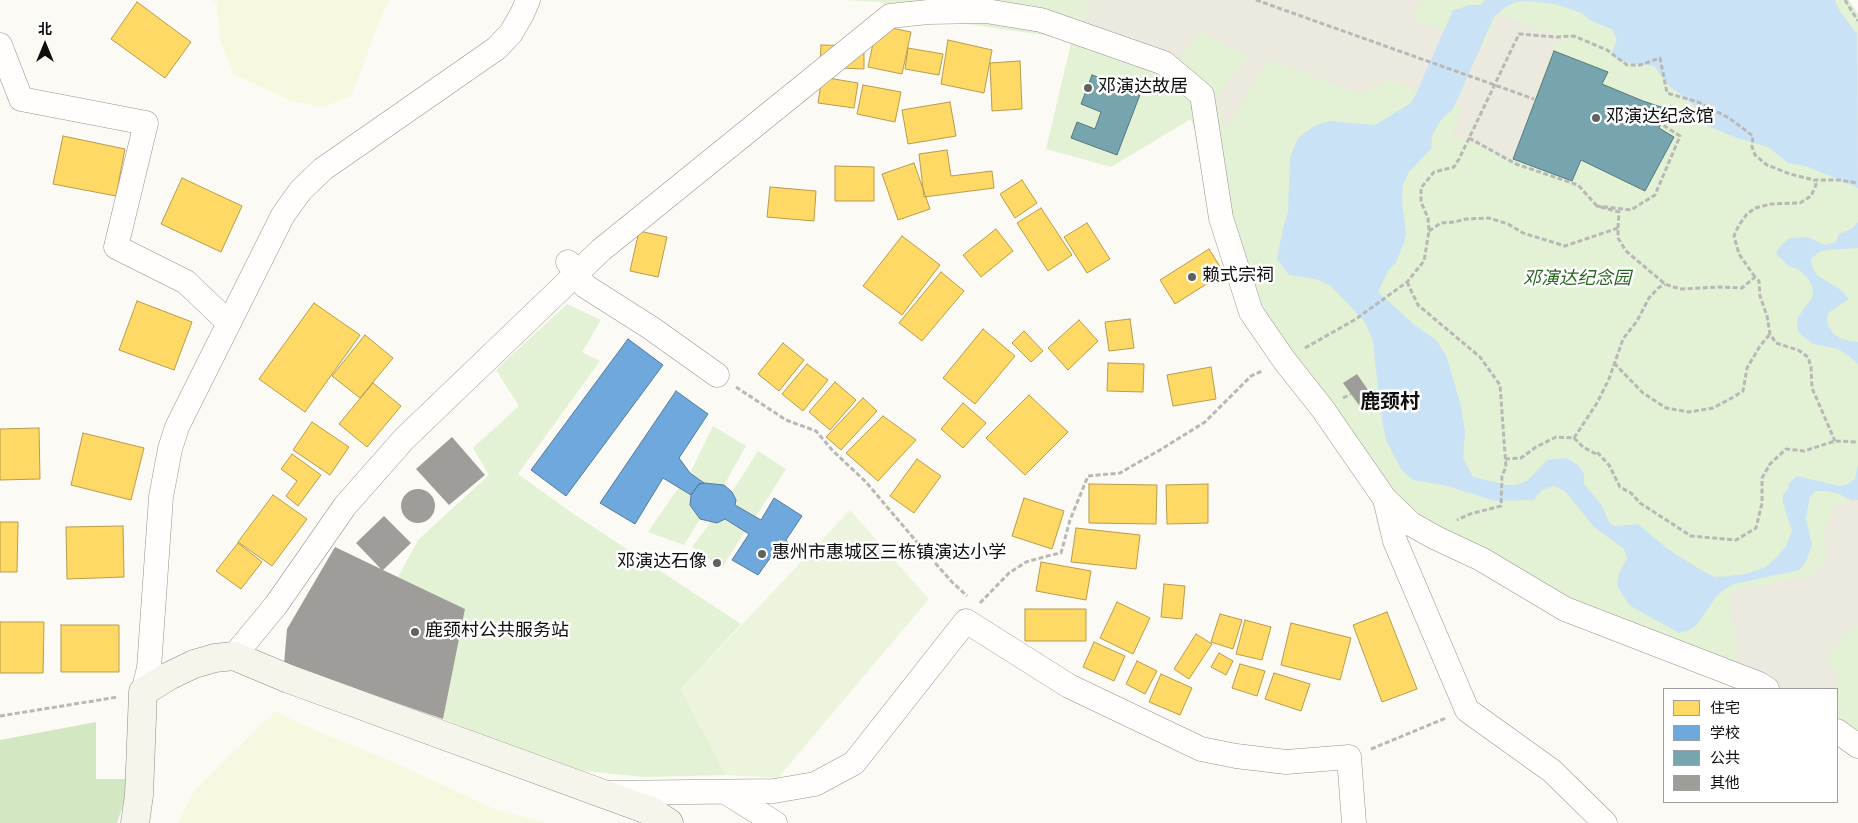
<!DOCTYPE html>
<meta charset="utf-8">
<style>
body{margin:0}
#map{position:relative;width:1858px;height:823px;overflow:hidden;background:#fcfaf4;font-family:Spectral,"Noto Sans SC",serif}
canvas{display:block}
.legend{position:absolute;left:1663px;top:688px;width:175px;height:115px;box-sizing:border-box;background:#fff;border:1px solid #9f9f9f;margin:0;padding:6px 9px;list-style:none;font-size:15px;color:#0e0e0e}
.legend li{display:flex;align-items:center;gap:10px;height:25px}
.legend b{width:25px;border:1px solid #9f9f9f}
.north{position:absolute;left:20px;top:20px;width:50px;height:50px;-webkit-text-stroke:4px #fff;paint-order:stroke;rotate:0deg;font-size:14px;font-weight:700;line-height:20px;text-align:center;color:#0e0e0e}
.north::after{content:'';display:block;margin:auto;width:18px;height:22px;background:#0e0e0e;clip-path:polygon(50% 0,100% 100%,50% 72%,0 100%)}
</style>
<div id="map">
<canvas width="1858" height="823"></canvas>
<ul class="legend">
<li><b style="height:14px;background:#ffd966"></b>住宅</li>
<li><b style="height:14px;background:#6fa8dc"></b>学校</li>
<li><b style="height:14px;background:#76a5af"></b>公共</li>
<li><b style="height:14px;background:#9f9d99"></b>其他</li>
</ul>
<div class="north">北</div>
</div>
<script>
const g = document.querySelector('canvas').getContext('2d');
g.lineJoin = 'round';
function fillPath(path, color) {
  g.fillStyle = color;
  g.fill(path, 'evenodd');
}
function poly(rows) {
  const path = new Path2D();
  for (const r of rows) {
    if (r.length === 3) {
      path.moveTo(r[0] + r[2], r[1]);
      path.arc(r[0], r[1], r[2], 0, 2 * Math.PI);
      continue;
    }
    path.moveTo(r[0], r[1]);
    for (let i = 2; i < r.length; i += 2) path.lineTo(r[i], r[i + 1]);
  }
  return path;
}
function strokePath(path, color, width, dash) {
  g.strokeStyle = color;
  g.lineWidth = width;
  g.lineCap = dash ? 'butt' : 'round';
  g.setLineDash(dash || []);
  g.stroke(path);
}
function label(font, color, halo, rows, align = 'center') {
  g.font = font + ' Spectral,"Noto Sans SC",serif';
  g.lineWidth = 5;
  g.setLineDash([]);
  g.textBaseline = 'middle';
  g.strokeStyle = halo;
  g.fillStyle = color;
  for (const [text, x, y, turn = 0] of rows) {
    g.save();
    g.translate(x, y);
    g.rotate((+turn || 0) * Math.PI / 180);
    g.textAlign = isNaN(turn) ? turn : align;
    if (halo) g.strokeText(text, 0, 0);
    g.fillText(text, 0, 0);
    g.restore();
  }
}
fillPath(poly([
 [212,0,390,0,384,10,351,96,323,107,291,101,233,74,219,37,217,4],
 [275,711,305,726,398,764,494,809,546,823,178,823,193,792]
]), '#f8f7e0');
fillPath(poly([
 [847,0,1849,0,1858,14,1858,732,1837,717,1837,689,1782,689,1713,656,1587,609,1406,513,1251,312,1191,119,1111,167,1046,149,1072,39,925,18,879,2],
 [567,304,601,320,582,352,600,361,518,474,575,515,741,624,681,689,726,775,644,777,565,769,443,719,465,609,398,577,418,540,489,475,473,448,519,406,496,370],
 [713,426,746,446,724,485,704,483,690,473],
 [758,451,786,469,755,518,735,505,736,500,732,492],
 [679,487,691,495,690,505,700,519,684,545,648,532],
 [725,519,745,531,722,568,692,547,711,522,717,523]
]), '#e3f1d4');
fillPath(poly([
 [96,722,96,779,128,779,125,799,117,823,0,823,0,740]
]), '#d3e8c2');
fillPath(poly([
 [850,510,929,599,778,778,726,775,681,689]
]), '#edf4dd');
fillPath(poly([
 [1090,0,1421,0,1413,19,1485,46,1498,14,1557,37,1513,159,1452,136,1462,107,1390,80,1361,94,1268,60,1226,129,1215,99,1249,56,1200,32,1179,58,1082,20],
 [1851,500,1858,500,1858,626,1846,630,1842,639,1834,649,1825,656,1838,677,1836,689,1782,689,1737,668,1735,628,1729,606,1734,591,1746,585,1765,585,1810,576,1826,561,1824,530,1834,507]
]), '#ece9df');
fillPath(poly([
 [1486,0,1835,0,1839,10,1857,34,1858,188,1806,166,1788,163,1768,147,1740,139,1705,125,1701,119,1699,110,1678,92,1670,87,1654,66,1629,63,1621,61,1611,55,1617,40,1612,29,1591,21,1582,13,1555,4,1526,1,1516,2,1504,8,1494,17,1453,109,1440,121,1432,136,1431,149,1409,172,1403,184,1402,201,1406,233,1404,243,1396,262,1388,271,1378,292,1416,326,1436,340,1446,355,1461,406,1465,432,1463,458,1473,477,1507,485,1516,485,1527,481,1547,460,1566,458,1578,465,1584,474,1584,484,1601,504,1610,524,1616,526,1638,524,1669,550,1701,570,1715,577,1729,576,1745,574,1766,567,1777,557,1786,546,1792,531,1783,503,1783,495,1788,489,1789,483,1797,476,1840,486,1848,484,1855,479,1858,464,1858,500,1851,500,1837,493,1825,491,1816,491,1810,496,1806,518,1812,546,1804,565,1799,570,1734,584,1725,589,1716,597,1696,626,1687,631,1679,633,1629,605,1617,586,1619,573,1627,559,1624,549,1594,527,1566,492,1554,486,1542,490,1534,500,1495,501,1448,486,1413,480,1401,469,1386,440,1380,408,1373,341,1365,322,1331,286,1316,279,1289,275,1277,259,1283,228,1288,212,1290,158,1298,138,1314,126,1330,121,1375,125,1411,103,1416,94,1453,10,1459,9,1468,5,1480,5],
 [1858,222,1858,248,1828,250,1819,252,1811,259,1812,267,1817,275,1841,290,1849,299,1828,313,1827,323,1833,334,1844,340,1858,342,1858,364,1849,356,1838,349,1813,344,1798,332,1797,326,1798,317,1813,296,1812,286,1807,277,1798,269,1789,266,1776,254,1780,246,1790,238,1807,237,1825,245,1836,242,1839,234,1851,229]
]), '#cae2f5');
const homes = poly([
 [137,2,191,42,165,78,111,39,137,2],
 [877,25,911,32,902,74,868,67,877,25],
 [948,40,992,50,984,93,941,84,948,40],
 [821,45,864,46,864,69,820,67,821,45],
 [908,48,943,54,939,75,905,69,908,48],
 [1020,61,1022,109,992,111,990,63,1020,61],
 [822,77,858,83,854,108,818,103,822,77],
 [863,85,901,92,895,122,857,114,863,85],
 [950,102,956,136,908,144,902,110,950,102],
 [63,136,125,149,116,196,53,184,63,136],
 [947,150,951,176,992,171,994,188,924,197,919,154,947,150],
 [914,163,930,209,898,220,882,174,914,163],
 [835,166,874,167,874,201,835,201,835,166],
 [182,178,242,206,221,252,161,224,182,178],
 [1022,180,1037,203,1015,218,1000,194,1022,180],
 [770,187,816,191,814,221,767,217,770,187],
 [1041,208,1072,255,1048,271,1017,223,1041,208],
 [1087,223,1110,259,1087,273,1064,237,1087,223],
 [996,229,1013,251,981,277,963,255,996,229],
 [639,231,667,237,658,277,630,271,639,231],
 [902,236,940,265,902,315,863,286,902,236],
 [1209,249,1224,273,1175,304,1160,280,1209,249],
 [941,272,964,291,922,341,899,323,941,272],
 [137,301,192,322,174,370,119,350,137,301],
 [314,303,360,335,305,412,259,379,314,303],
 [1130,319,1134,348,1109,351,1105,322,1130,319],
 [1079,320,1098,341,1068,370,1048,348,1079,320],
 [983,329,1015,356,975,404,943,378,983,329],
 [1024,331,1043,351,1031,362,1012,343,1024,331],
 [365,335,393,358,360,398,332,376,365,335],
 [783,343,804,360,779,391,758,374,783,343],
 [1108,363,1144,364,1143,392,1107,391,1108,363],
 [807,364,828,380,803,411,782,394,807,364],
 [1211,367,1216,399,1173,406,1167,375,1211,367],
 [835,382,856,400,830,430,809,412,835,382],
 [373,383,401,406,367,447,339,424,373,383],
 [1029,395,1068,432,1025,475,986,438,1029,395],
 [863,398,877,411,841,450,826,437,863,398],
 [963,403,986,423,963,448,941,429,963,403],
 [883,416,916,440,878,481,846,453,883,416],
 [312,422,349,447,330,475,293,450,312,422],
 [39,428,40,479,0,480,0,429,39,428],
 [83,433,144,448,131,500,71,485,83,433],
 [292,454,321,475,298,506,286,496,297,481,281,469,292,454],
 [917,459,941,476,914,513,890,496,917,459],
 [1089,484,1157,485,1156,524,1089,523,1089,484],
 [1208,484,1208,523,1167,524,1166,485,1208,484],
 [273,495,307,519,272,566,238,542,273,495],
 [1024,498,1064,511,1052,549,1012,536,1024,498],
 [0,522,18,522,17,572,0,572,0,522],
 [123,526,124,577,67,579,66,527,123,526],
 [1076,528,1140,535,1136,569,1071,562,1076,528],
 [238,543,262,562,241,589,216,571,238,543],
 [1041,562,1091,571,1086,600,1036,591,1041,562],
 [1164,584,1185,586,1182,619,1161,617,1164,584],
 [1117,602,1150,618,1133,654,1100,638,1117,602],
 [1025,609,1086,609,1086,641,1025,641,1025,609],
 [1387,612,1417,689,1382,702,1353,625,1387,612],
 [1220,614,1242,620,1233,649,1211,642,1220,614],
 [1245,620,1271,627,1262,660,1236,654,1245,620],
 [0,622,44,622,43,673,0,673,0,622],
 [1291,623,1351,638,1340,680,1281,665,1291,623],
 [61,625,119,625,119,672,61,672,61,625],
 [1196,634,1212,644,1189,679,1174,669,1196,634],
 [1094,642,1125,656,1114,681,1083,667,1094,642],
 [1219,653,1233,661,1226,675,1211,667,1219,653],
 [1137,661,1157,671,1145,694,1126,684,1137,661],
 [1240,664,1265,671,1257,696,1232,688,1240,664],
 [1274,673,1310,684,1301,711,1265,699,1274,673],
 [1161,674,1192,688,1180,715,1149,702,1161,674]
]);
fillPath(homes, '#ffd966');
strokePath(homes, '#b79c4c', 1);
const schools = poly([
 [628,339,663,365,566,496,531,470,628,339],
 [676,391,708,414,679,458,690,473,704,483,699,484,691,495,663,478,635,524,600,503,676,391],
 [704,483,724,485,732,492,736,500,735,505,761,520,774,498,802,516,786,540,789,543,779,556,773,554,758,575,732,560,749,534,725,519,717,523,700,519,690,505,691,495,699,484,704,483]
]);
fillPath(schools, '#6fa8dc');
strokePath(schools, '#527a9e', 1);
const public = poly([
 [1554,51,1608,72,1602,84,1643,101,1667,109,1659,128,1674,137,1645,191,1581,160,1572,181,1513,159,1554,51],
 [1092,75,1141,92,1117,155,1071,138,1077,122,1095,129,1101,112,1081,104,1092,75],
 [388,605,450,618,441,658,380,646,388,605]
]);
fillPath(public, '#76a5af');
strokePath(public, '#57787f', 1);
fillPath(poly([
 [1357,374,1377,403,1364,412,1343,383],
 [452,437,485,475,449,505,416,469],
 [418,506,17],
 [384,516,411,543,383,570,465,609,443,719,284,664,287,629,335,547,381,569,356,543]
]), '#9f9d99');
const street = poly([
 [0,45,21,99,146,123,116,247,186,282,229,323],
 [568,262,585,286,651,328,717,375],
 [1385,499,1395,541,1467,710,1552,771,1605,823],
 [234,656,276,605,345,506,404,439,601,250,890,16,928,12,986,11,1041,20,1164,63,1202,95,1221,218,1251,312,1284,360,1322,408,1385,499,1411,524,1436,538,1481,559,1565,609,1759,684,1767,689],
 [143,692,149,668,161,497,170,449,177,427,283,215,301,190,323,169,497,48,511,33,522,14,528,0],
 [1837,731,1858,746],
 [608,793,774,791,815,784,854,763,966,621,1069,686,1201,749,1236,756,1286,762,1349,757,1354,823],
 [727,793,775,823]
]);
const secondary = poly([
 [135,823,139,795,143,692,169,676,194,664,215,658,234,656,289,679,653,812,669,823]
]);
strokePath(street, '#959492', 25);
strokePath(secondary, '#8c8b88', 29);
strokePath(poly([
 [1256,0,1534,99],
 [1845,0,1858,21],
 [1469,138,1516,164,1578,185,1597,206],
 [1618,228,1619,212,1597,206,1631,210,1655,195,1680,136,1663,125,1672,104],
 [1429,231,1441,223,1454,222,1466,219,1489,218,1508,224,1523,233,1536,237,1565,246,1618,228,1618,238,1626,251,1665,284,1673,287,1682,289,1719,287,1742,288,1755,277,1759,281,1760,296,1767,316,1770,334,1776,343,1798,350,1808,357,1811,367,1812,388,1835,441],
 [1755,277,1739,254,1734,236,1739,225,1747,214,1755,208,1771,204,1800,203,1811,196,1816,185,1814,180],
 [1407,282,1418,305,1480,357,1500,385,1506,467,1502,476,1501,506,1470,514,1457,520],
 [1305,348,1356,319,1407,282,1424,261,1429,231,1428,218,1421,202,1421,188,1434,172,1454,167,1459,159,1519,34,1557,37,1574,36,1607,50,1627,65,1640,65,1660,58,1667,93,1698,102,1729,118,1753,136,1752,147,1755,155,1767,165,1790,174,1814,180,1839,180,1858,183],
 [1614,363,1643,393,1666,408,1689,412,1713,408,1730,399,1743,391,1747,368,1760,346,1770,334],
 [736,387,786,420,816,431,833,451,866,482,921,547,952,582,967,596],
 [1343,398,1351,394],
 [1574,438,1597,403,1609,379,1623,339,1637,321,1649,298,1658,288,1665,284],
 [1505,459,1521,458,1536,447,1556,437,1574,438,1583,447,1596,454,1597,452,1609,465,1620,487,1631,493,1640,503,1691,536,1736,540,1756,528,1762,503,1762,478,1770,464,1786,449,1804,451,1835,441,1858,442],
 [980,603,1009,573,1026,562,1051,555,1061,553,1070,520,1088,476,1120,473,1160,450,1205,422,1251,376,1262,371],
 [0,716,118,697],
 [1371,749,1446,718]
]), '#b8b8b7', 3, [5, 2.5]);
strokePath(street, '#fffefd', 24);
strokePath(secondary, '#f5f5eb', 28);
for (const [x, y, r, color] of [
 [1088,88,5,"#61615e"],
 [1596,118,5,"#61615e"],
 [1192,277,5,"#61615e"],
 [762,554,5,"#61615e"],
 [717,563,5,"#61615e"],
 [415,632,5,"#61615e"]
]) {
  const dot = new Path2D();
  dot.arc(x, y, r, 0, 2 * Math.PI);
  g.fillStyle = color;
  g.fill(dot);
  strokePath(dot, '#fff', 2);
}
label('18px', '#0e0e0e', '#fff', [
 ["邓演达故居",1098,88],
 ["邓演达纪念馆",1606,118],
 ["赖式宗祠",1202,277],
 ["惠州市惠城区三栋镇演达小学",772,554],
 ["邓演达石像",707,563,"right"],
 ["鹿颈村公共服务站",425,632]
], 'left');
label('italic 18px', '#28661f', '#fff', [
 ["邓演达纪念园",1577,280]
]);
label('bold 20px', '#0e0e0e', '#fff', [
 ["鹿颈村",1390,404]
]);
</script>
